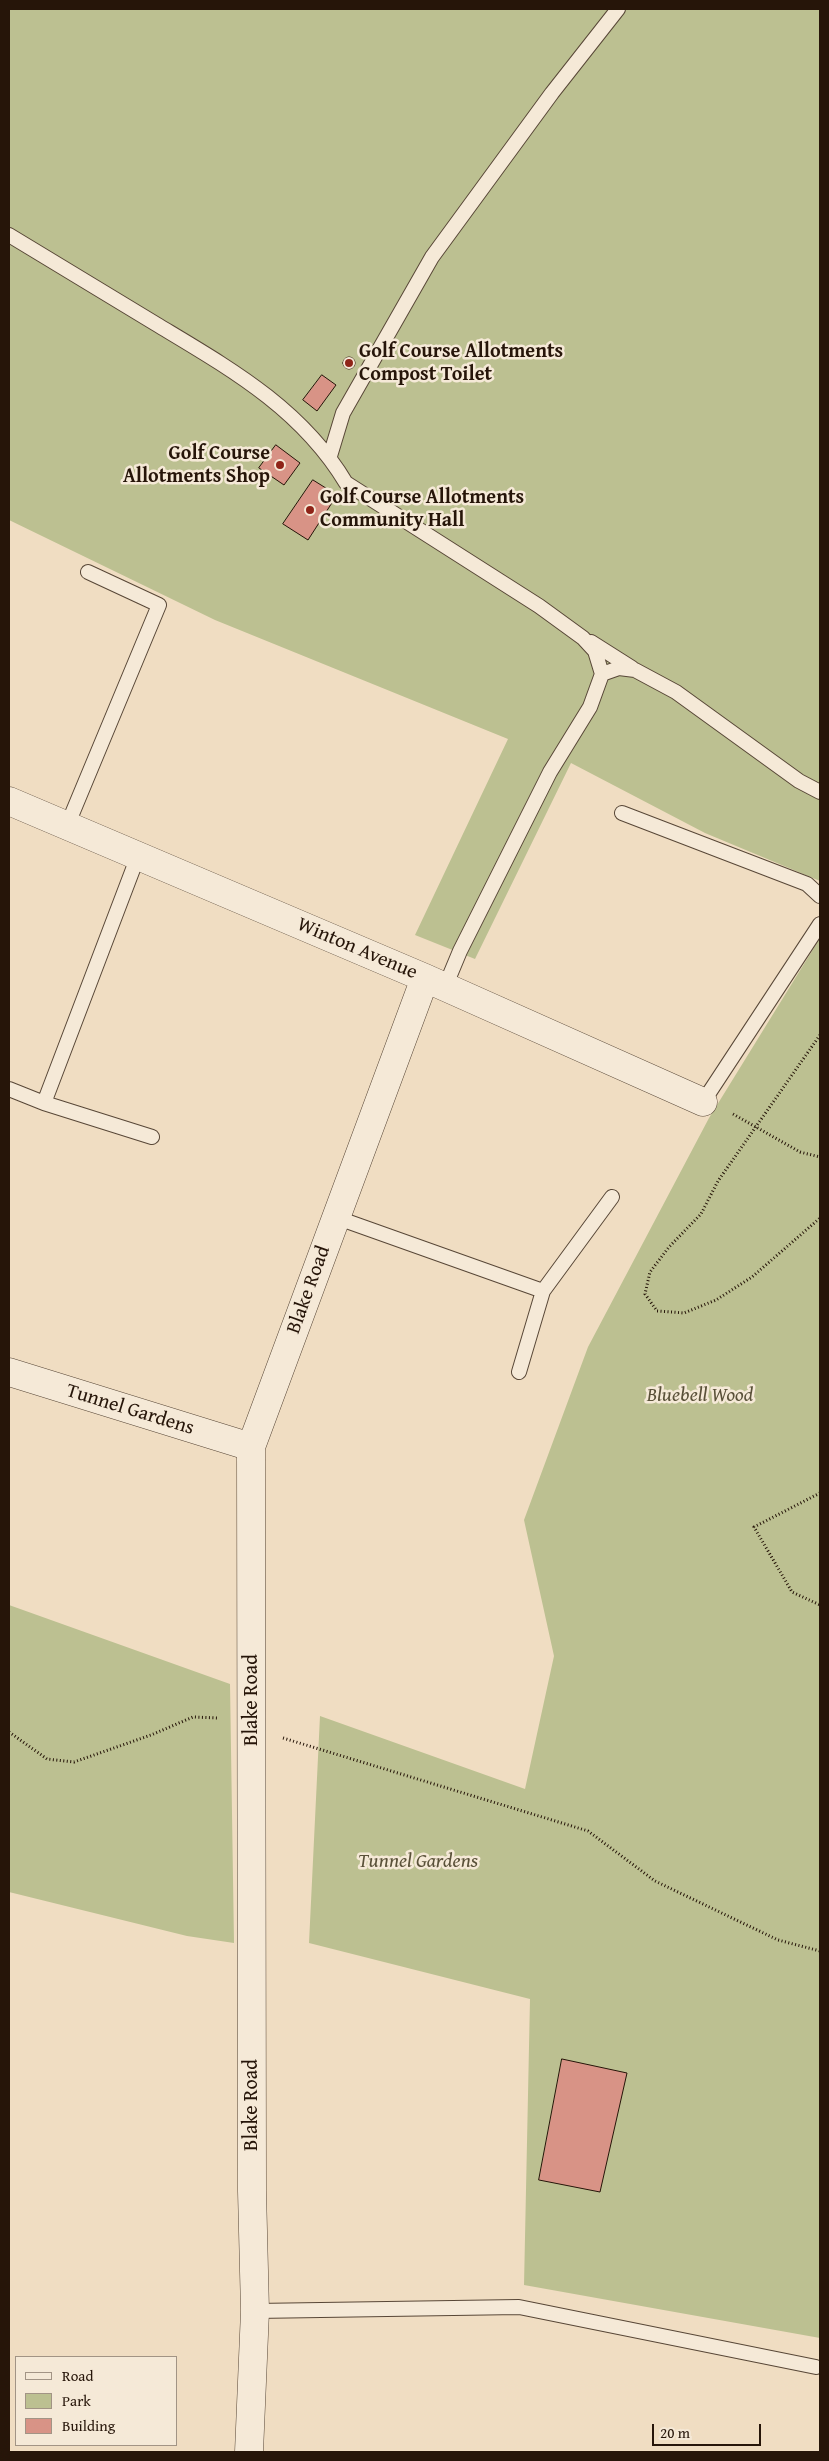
<!DOCTYPE html>
<style>
body{margin:0}
#map{position:relative;width:829px;height:2461px;overflow:hidden;background:#f0ddc2;font-family:"Gentium Book Plus",serif}
canvas{display:block}
.frame{position:absolute;inset:0;border:10px solid #261509;pointer-events:none}
.legend{position:absolute;left:15px;top:2356px;width:162px;height:90px;box-sizing:border-box;background:#f5e9d7;border:1px solid #a29485;margin:0;padding:6px 9px;list-style:none;font-size:15px;color:#261509}
.legend li{display:flex;align-items:center;gap:10px;height:25px}
.legend b{width:25px;border:1px solid #a29485}
.scale{position:absolute;left:652px;top:2424px;width:109px;height:22px;box-sizing:border-box;border:2px solid #261509;border-top:0;padding-left:6px;font-size:15px;line-height:18px;white-space:nowrap;color:#261509;-webkit-text-stroke:4px #f5e9d7;paint-order:stroke}
</style>
<div id="map">
<canvas width="829" height="2461"></canvas>
<div class="frame"></div>
<ul class="legend">
<li><b style="height:6px;background:#f5e9d7"></b>Road</li>
<li><b style="height:14px;background:#bcc091"></b>Park</li>
<li><b style="height:14px;background:#d89386"></b>Building</li>
</ul>
<div class="scale">20 m</div>
</div>
<script>
const c = document.querySelector('canvas').getContext('2d');
c.lineJoin = 'round';
function paint(path, color) { c.fillStyle = color; c.fill(path, 'evenodd'); }
function stroke(path, color, width, dash) { c.strokeStyle = color; c.lineWidth = width; c.lineCap = dash ? 'butt' : 'round'; c.setLineDash(dash || []); c.stroke(path); }
function drawText(font, color, halo, rows, align = 'center') {
  c.font = font + ' "Gentium Book Plus",serif'; c.lineWidth = 5; c.setLineDash([]); c.textBaseline = 'middle'; c.strokeStyle = halo; c.fillStyle = color; for (const [text, x, y, turn = 0] of rows) {
    c.save(); c.translate(x, y); c.rotate((+turn || 0) * Math.PI / 180); c.textAlign = isNaN(turn) ? turn : align; if (halo) c.strokeText(text, 0, 0); c.fillText(text, 0, 0); c.restore();
  }
}
const green = new Path2D(`
 M9,9H820V881L705,833L571,763L475,959L415,935L508,739L215,620L9,520Z
 M820,938V2338L524,2285L530,1999L309,1943L320,1716L525,1789L554,1656L524,1520L588,1347L709,1118Z
 M9,1605L230,1684L234,1943L187,1936L9,1892Z`);
const building = new Path2D(`
 M343 363a6 6 0 1 1 12 0a6 6 0 1 1-12 0Z
 M322,375L336,385L317,411L303,400Z
 M276,445L300,463L284,485L259,468Z
 M313,480L337,495L308,540L283,524Z
 M562,2059L627,2073L600,2192L539,2180Z`);
const path = new Path2D(`
 M820,1035L718,1181L701,1214L669,1247L650,1272L645,1294L657,1311L684,1313L716,1300L752,1277L820,1218
 M733,1114L800,1152L820,1157
 M820,1493L754,1527L792,1592L820,1605
 M9,1732L47,1759L74,1762L151,1735L193,1717L219,1718
 M283,1738L588,1831L655,1881L778,1940L820,1951`);
const lane = new Path2D(`
 M9,235C58,265 107,294 156,324C229,368 301,408 346,483L539,606L583,638L595,651L602,674L590,707L550,772L460,951L445,987
 M330,456L343,413L432,257L552,93L618,9
 M591,642L632,668
 M602,674L619,668L635,670L676,692L799,781L820,792
 M622,813L807,884L820,896
 M67,826L159,605L88,572
 M9,1089L44,1103L152,1137
 M703,1102L820,924
 M44,1103L138,856
 M335,1217L543,1291
 M519,1372L543,1291L612,1197
 M255,2311L519,2307L816,2367`);
const street = new Path2D(`
 M9,801L425,978L703,1102
 M9,1372L251,1447
 M249,2452L255,2311L252,2191L251,1447L425,978`);
const markers = [
 [349,363,5,"#8f2418"],
 [280,465,5,"#8f2418"],
 [310,510,5,"#8f2418"]
];
const poiNames = [
 ["Golf Course Allotments",359,352],
 ["Compost Toilet",359,375],
 ["Golf Course",270,454,"right"],
 ["Allotments Shop",270,477,"right"],
 ["Golf Course Allotments",320,498],
 ["Community Hall",320,521]
];
const streetNames = [
 ["Winton Avenue",357,949,23],
 ["Blake Road",309,1290,-70],
 ["Tunnel Gardens",130,1410,17],
 ["Blake Road",252,1700,-90],
 ["Blake Road",252,2105,-90]
];
const parkNames = [
 ["Bluebell Wood",700,1396],
 ["Tunnel Gardens",418,1862]
];
paint(green, '#bcc091');
paint(building, '#d89386');
stroke(building, '#261509', 1);
stroke(lane, '#584737', 16);
stroke(street, '#584737', 29);
stroke(path, '#261509', 3, [1, 2.5]);
stroke(lane, '#f5e9d7', 14);
stroke(street, '#f5e9d7', 28);
for (const [x, y, r, color] of markers) { const dot = new Path2D(); dot.arc(x, y, r, 0, 2 * Math.PI); c.fillStyle = color; c.fill(dot); stroke(dot, '#f5e9d7', 2); }
drawText('bold 20px', '#261509', '#f5e9d7', poiNames, 'left');
drawText('20px', '#261509', '#f5e9d7', streetNames);
drawText('italic 20px', '#5a5139', '#f5e9d7', parkNames);
</script>
